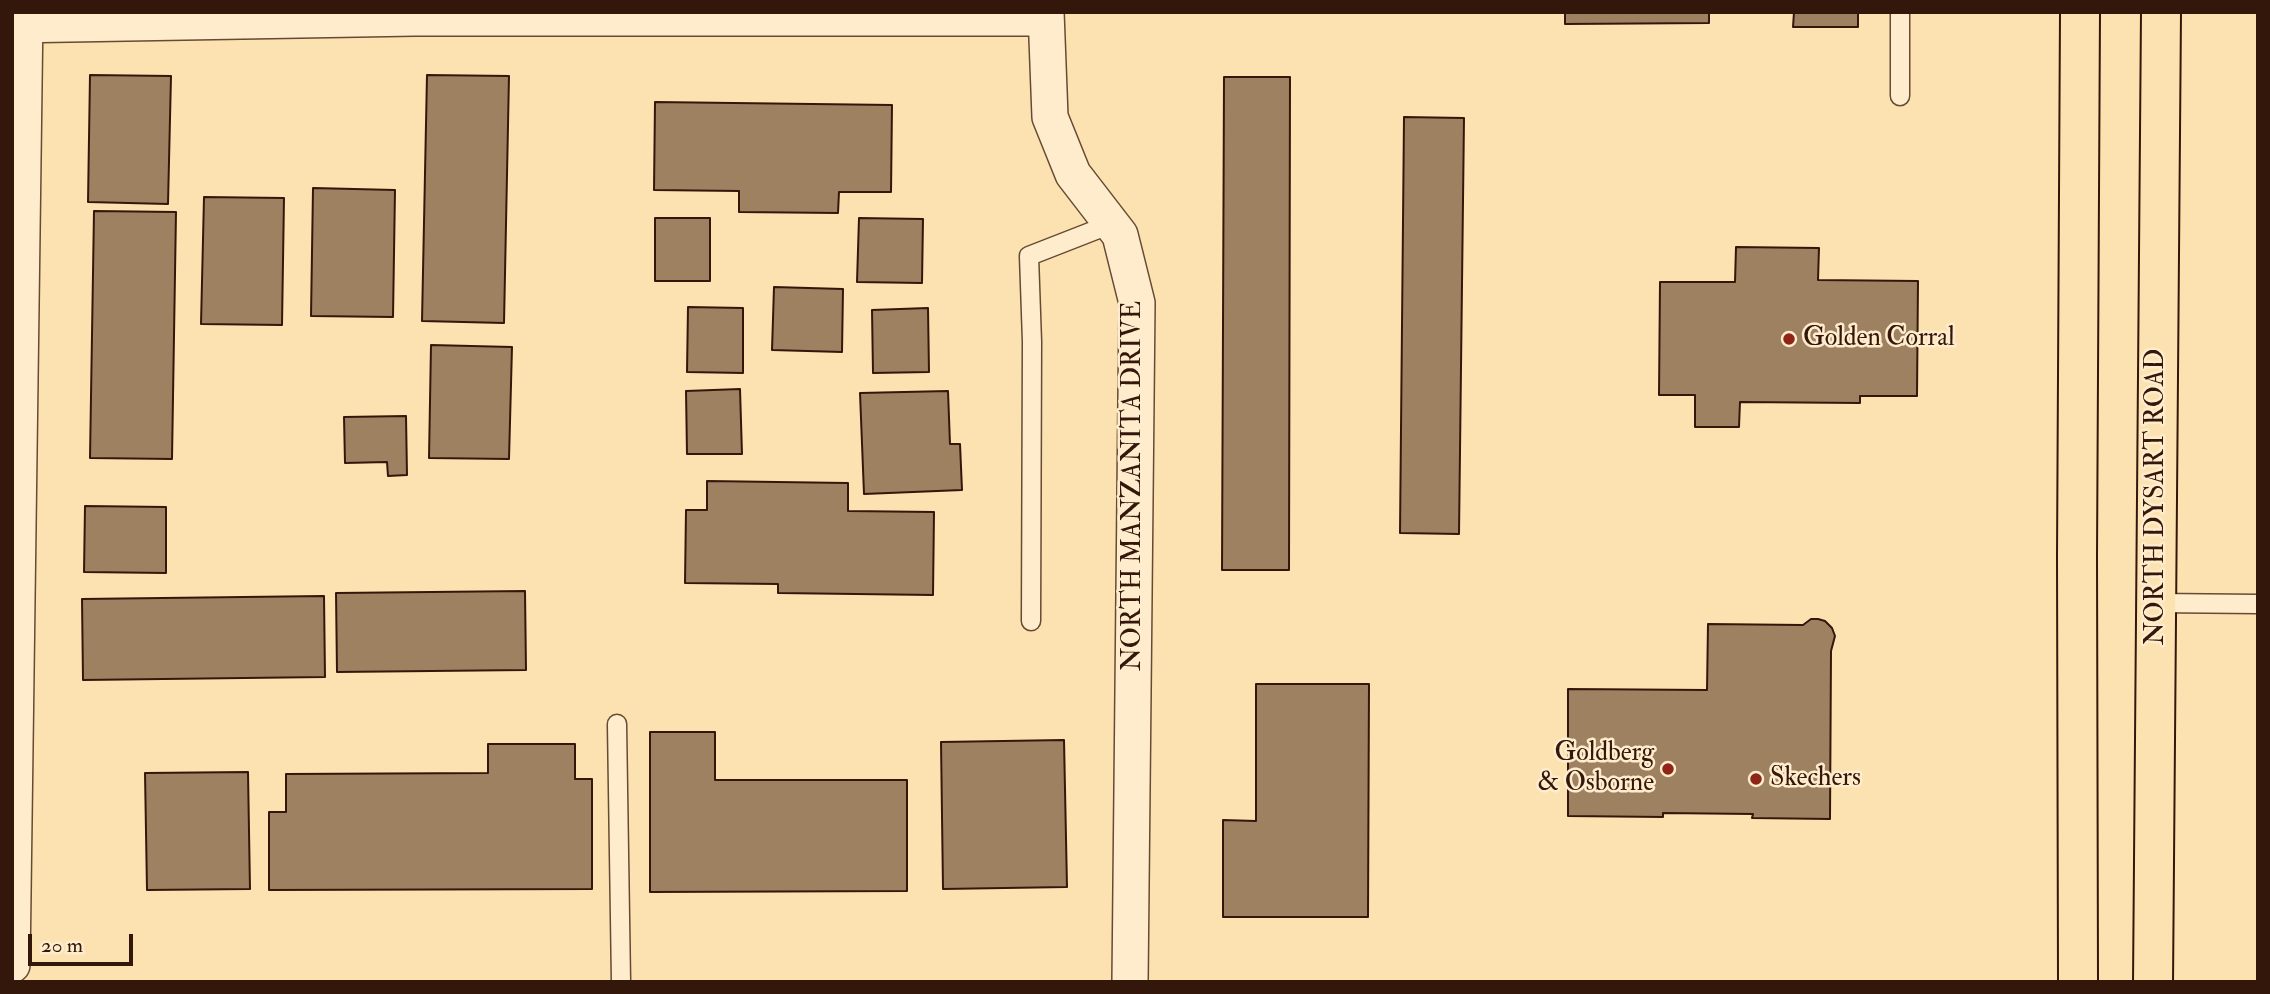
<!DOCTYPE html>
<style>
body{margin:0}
#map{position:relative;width:2270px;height:994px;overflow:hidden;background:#fde2b1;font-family:"IM FELL Double Pica",serif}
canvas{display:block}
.frame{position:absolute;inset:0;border:14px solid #34170b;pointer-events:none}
.scale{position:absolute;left:28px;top:934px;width:105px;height:32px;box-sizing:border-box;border:4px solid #34170b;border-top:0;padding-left:9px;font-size:21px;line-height:24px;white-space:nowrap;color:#34170b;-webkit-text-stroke:5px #feeccc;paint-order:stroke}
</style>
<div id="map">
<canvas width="2270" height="994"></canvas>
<div class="frame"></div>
<div class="scale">20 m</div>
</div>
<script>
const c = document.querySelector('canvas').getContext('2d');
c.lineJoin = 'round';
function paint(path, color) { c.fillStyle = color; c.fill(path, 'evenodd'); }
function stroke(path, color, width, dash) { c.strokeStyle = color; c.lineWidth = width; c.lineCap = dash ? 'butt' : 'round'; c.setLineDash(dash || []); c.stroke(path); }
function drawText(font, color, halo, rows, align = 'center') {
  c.font = font + ' "IM FELL Double Pica",serif'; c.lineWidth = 5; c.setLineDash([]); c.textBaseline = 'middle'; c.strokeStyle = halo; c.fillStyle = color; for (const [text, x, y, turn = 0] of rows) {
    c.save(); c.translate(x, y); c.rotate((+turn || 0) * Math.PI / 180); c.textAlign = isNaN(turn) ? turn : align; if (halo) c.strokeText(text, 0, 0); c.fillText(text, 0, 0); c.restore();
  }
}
const building = new Path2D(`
 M1565,12H1709V23L1565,24Z
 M1794,12H1858V27H1793Z
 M90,75L171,76L168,204L88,202Z
 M427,75L509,76L504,323L422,321Z
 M1224,77H1290L1289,570H1222Z
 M655,102L892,105L891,192H839L838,213L739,212V191L654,190Z
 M1404,117L1464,118L1459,534L1400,533Z
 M313,188L395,190L393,317L311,316Z
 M204,197L284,198L282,325L201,324Z
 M94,211L176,212L172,459L90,458Z
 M655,218H710V281H655Z
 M859,218L923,219L922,283L857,282Z
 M1736,247L1819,248L1818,280L1918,281L1917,396H1860V403L1740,402L1739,427H1695V395H1659L1660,282H1735Z
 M774,287L843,289L842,352L772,350Z
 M688,307L743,308V373L687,372Z
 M928,308L929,372L873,373L872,310Z
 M431,345L512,347L509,459L429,458Z
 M740,389L742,454H687L686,391Z
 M948,391L950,444H960L962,490L864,494L860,393Z
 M406,416L407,475L388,476L387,462L345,463L344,417Z
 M707,481L848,483V511L934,512L933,595L778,593V584L685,583L686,510H707Z
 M85,506L166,507V573L84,572Z
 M525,591L526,670L337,672L336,593Z
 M324,596L325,677L83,680L82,599Z
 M1811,619H1818L1825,621L1832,628L1835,636L1831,651L1830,819L1752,818L1753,814L1663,813V817L1568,816V689L1707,690L1708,624L1803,625Z
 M1256,684H1369L1368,917H1223V820L1256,821Z
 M650,732H715V780H907V891L650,892Z
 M1064,740L1067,887L943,889L941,742Z
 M488,744H575V779H592V889L269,890V812H286V774L488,773Z
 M248,772L250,889L147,890L145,773Z`);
const lane = new Path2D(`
 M1900,96V12
 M2156,603L2258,604
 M1031,621L1032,342L1029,256L1111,224
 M617,724L621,982`);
const street = new Path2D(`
 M1046,12L1050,117L1073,174L1120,235L1137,303L1130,982
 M12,25L415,18H1046
 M12,965L25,12`);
const primary = new Path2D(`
 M2078,982L2077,556L2080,12
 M2153,982L2161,12`);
const markers = [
 [1789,339,7,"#8f2418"],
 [1668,769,7,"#8f2418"],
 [1756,779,7,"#8f2418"]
];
const poiNames = [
 ["Golden Corral",1803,339],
 ["Goldberg",1654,754,"right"],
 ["& Osborne",1654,784,"right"],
 ["Skechers",1770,779]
];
const streetNames = [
 ["NORTH MANZANITA DRIVE",1134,486,-90],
 ["NORTH DYSART ROAD",2157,497,-90]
];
paint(building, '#9d8161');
stroke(building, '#34170b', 2);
stroke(lane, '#664a34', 21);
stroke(street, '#664a34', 38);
stroke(primary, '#34170b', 42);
stroke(lane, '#feeccc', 18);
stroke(street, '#feeccc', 35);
stroke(primary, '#fde2b1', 38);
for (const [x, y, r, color] of markers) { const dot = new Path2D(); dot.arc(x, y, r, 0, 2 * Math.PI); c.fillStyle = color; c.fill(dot); stroke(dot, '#feeccc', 2.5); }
drawText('26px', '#34170b', '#feeccc', poiNames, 'left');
drawText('26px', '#34170b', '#feeccc', streetNames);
</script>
